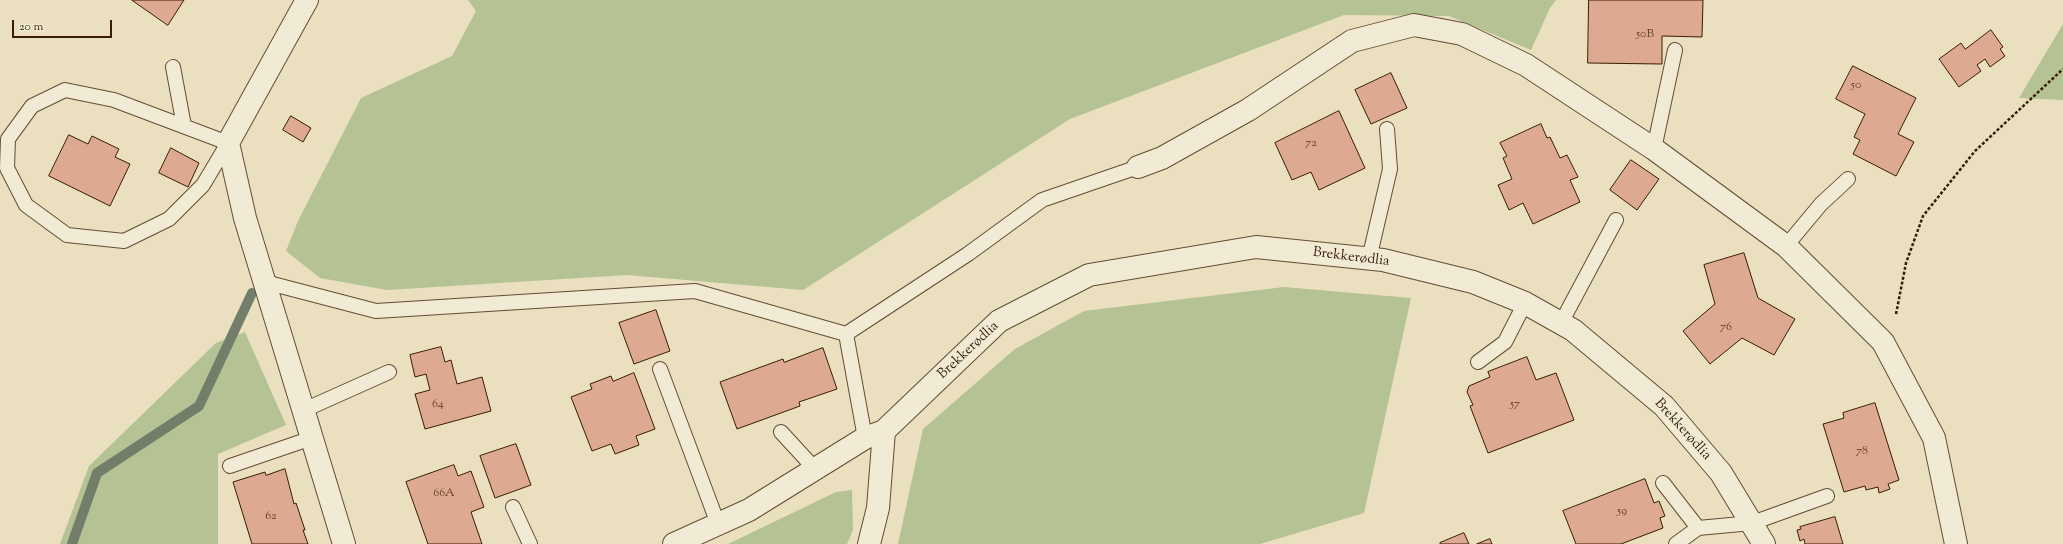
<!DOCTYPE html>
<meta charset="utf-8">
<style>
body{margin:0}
#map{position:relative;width:2063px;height:544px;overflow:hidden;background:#eadfbe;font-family:"Sorts Mill Goudy",serif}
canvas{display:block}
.scale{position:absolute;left:12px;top:20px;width:100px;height:18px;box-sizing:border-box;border:2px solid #381c03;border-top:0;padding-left:5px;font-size:12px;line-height:14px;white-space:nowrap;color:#381c03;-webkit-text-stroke:3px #f1ead5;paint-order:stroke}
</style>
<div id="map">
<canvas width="2063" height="544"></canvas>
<div class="scale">20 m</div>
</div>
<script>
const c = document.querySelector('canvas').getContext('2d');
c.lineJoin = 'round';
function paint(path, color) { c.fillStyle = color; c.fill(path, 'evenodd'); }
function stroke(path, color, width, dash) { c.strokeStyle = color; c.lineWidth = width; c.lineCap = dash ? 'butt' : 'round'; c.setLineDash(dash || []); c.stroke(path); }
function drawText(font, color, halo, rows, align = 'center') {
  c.font = font + ' "Sorts Mill Goudy",serif'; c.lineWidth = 3; c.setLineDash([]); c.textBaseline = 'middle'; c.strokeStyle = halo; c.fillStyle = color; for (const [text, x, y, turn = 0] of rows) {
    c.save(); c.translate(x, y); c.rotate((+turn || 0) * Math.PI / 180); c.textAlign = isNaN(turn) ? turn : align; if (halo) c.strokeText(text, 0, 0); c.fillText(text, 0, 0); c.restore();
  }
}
const green = new Path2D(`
 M468,0H1556L1550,8L1531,50L1449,16L1344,15L1070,119L803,290L627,275L387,290L320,278L286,251L298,221L361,98L452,56L476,11Z
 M2063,24V100L2019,98Z
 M1284,287L1411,298L1364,513L1260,544H898L923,429L1015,349L1084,311Z
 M245,332L286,425L218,454V544H60L89,466L216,343Z
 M852,490L853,530L847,544H728L836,492Z`);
const stream = new Path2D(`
 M72,544L97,473L199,406L252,293`);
const building = new Path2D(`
 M132,0H184L168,25Z
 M1589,0H1703L1702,37L1662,36V64L1588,63Z
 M1991,30L2003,47L2000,49L2005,56L1990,67L1985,59L1977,65L1981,71L1959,87L1939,59L1961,43L1965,49Z
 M1853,66L1916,98L1898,134L1914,142L1896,176L1853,154L1860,140L1854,137L1865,114L1836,99Z
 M1391,73L1407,108L1371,124L1355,90Z
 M1339,111L1365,168L1319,190L1311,172L1292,180L1275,143Z
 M291,116L311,128L303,142L283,130Z
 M1541,124L1547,138L1550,137L1560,158L1567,155L1578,177L1570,180L1580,202L1533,224L1523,203L1509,210L1498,185L1512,179L1503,158L1507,156L1500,143Z
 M69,135L88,144L92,136L119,149L115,157L130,164L110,206L49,176Z
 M171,148L199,163L188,187L159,173Z
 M1631,160L1659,179L1637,210L1610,190Z
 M1744,253L1758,298L1795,319L1774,355L1742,338L1710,364L1683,331L1715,304L1704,265Z
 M656,310L670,351L634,364L619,323Z
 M441,347L445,362L451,360L457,384L482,377L491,411L425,429L415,394L430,390L426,374L415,377L410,355Z
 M823,348L837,389L799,402L800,406L737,429L720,382L783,359L784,362Z
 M1527,357L1536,380L1556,373L1574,420L1488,453L1470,406L1473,405L1467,392L1469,386L1490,377L1488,372Z
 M634,373L655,429L636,436L639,445L615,454L611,444L592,451L571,397L592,389L590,384L611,376L613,381Z
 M1875,403L1899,480L1888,484L1890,489L1879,493L1878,487L1866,490L1865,486L1844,492L1823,424L1844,418L1843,413Z
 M516,444L531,485L495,498L480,456Z
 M454,465L458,476L471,471L484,507L471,512L482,544H428L406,482Z
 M285,469L294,504L296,503L305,530H303L308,544H252L233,482L265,472L266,475Z
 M1645,479L1654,503L1659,501L1665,516L1660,518L1663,528L1621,544H1576L1563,511Z
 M1835,517L1843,544H1805L1804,539L1800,541L1797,530L1801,529L1800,527Z
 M1464,533L1469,544H1440V543Z
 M1490,539L1492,544H1477Z`);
const path = new Path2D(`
 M1896,314L1906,263L1923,216L1975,151L2063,69`);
const service = new Path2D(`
 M173,67L184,126
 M65,90L114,100L228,143L203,185L169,219L124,241L67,235L26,205L7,168L8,139L32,106Z
 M1654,149L1675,50
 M1786,246L1821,204L1848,179
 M1369,259L1390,169L1387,129
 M265,282L376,311L695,291L846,334L865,438
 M1561,323L1616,220
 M846,334L968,254L1042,200L1138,167
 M1478,362L1505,342L1525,303
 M660,369L718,524
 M304,410L389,372
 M781,432L815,469
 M230,466L312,438
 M1663,483L1698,528L1752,523L1827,496
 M513,507L530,544
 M1676,544L1698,528`);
const minor = new Path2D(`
 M307,0L228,143L245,218L344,544
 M1138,167L1162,158L1248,110L1352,41L1414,25L1462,34L1526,65L1654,149L1786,246L1883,342L1934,438L1956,544
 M674,544L749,510L865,438L884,431L999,321L1089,275L1256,247L1383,260L1473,282L1525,303L1573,330L1664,406L1721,473L1764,544
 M869,544L878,508L884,431`);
const numberNames = [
 ["50B",1645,35],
 ["50",1856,86],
 ["72",1311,144],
 ["76",1726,328],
 ["64",438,405],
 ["57",1515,405],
 ["78",1862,452],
 ["66A",444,494],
 ["59",1622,512],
 ["62",271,517]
];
const streetNames = [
 ["Brekkerødlia",1351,258,7],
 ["Brekkerødlia",969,351,-43],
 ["Brekkerødlia",1682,430,48]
];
paint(green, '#b4c294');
stroke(stream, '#727d6a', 10);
paint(building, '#dea991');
stroke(building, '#381c03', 1);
stroke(service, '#644d32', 16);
stroke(minor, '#644d32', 24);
stroke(path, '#381c03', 2.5, [3, 2]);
stroke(service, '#f1ead5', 14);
stroke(minor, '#f1ead5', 22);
drawText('12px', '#623f26', null, numberNames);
drawText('14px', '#381c03', '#f1ead5', streetNames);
</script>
